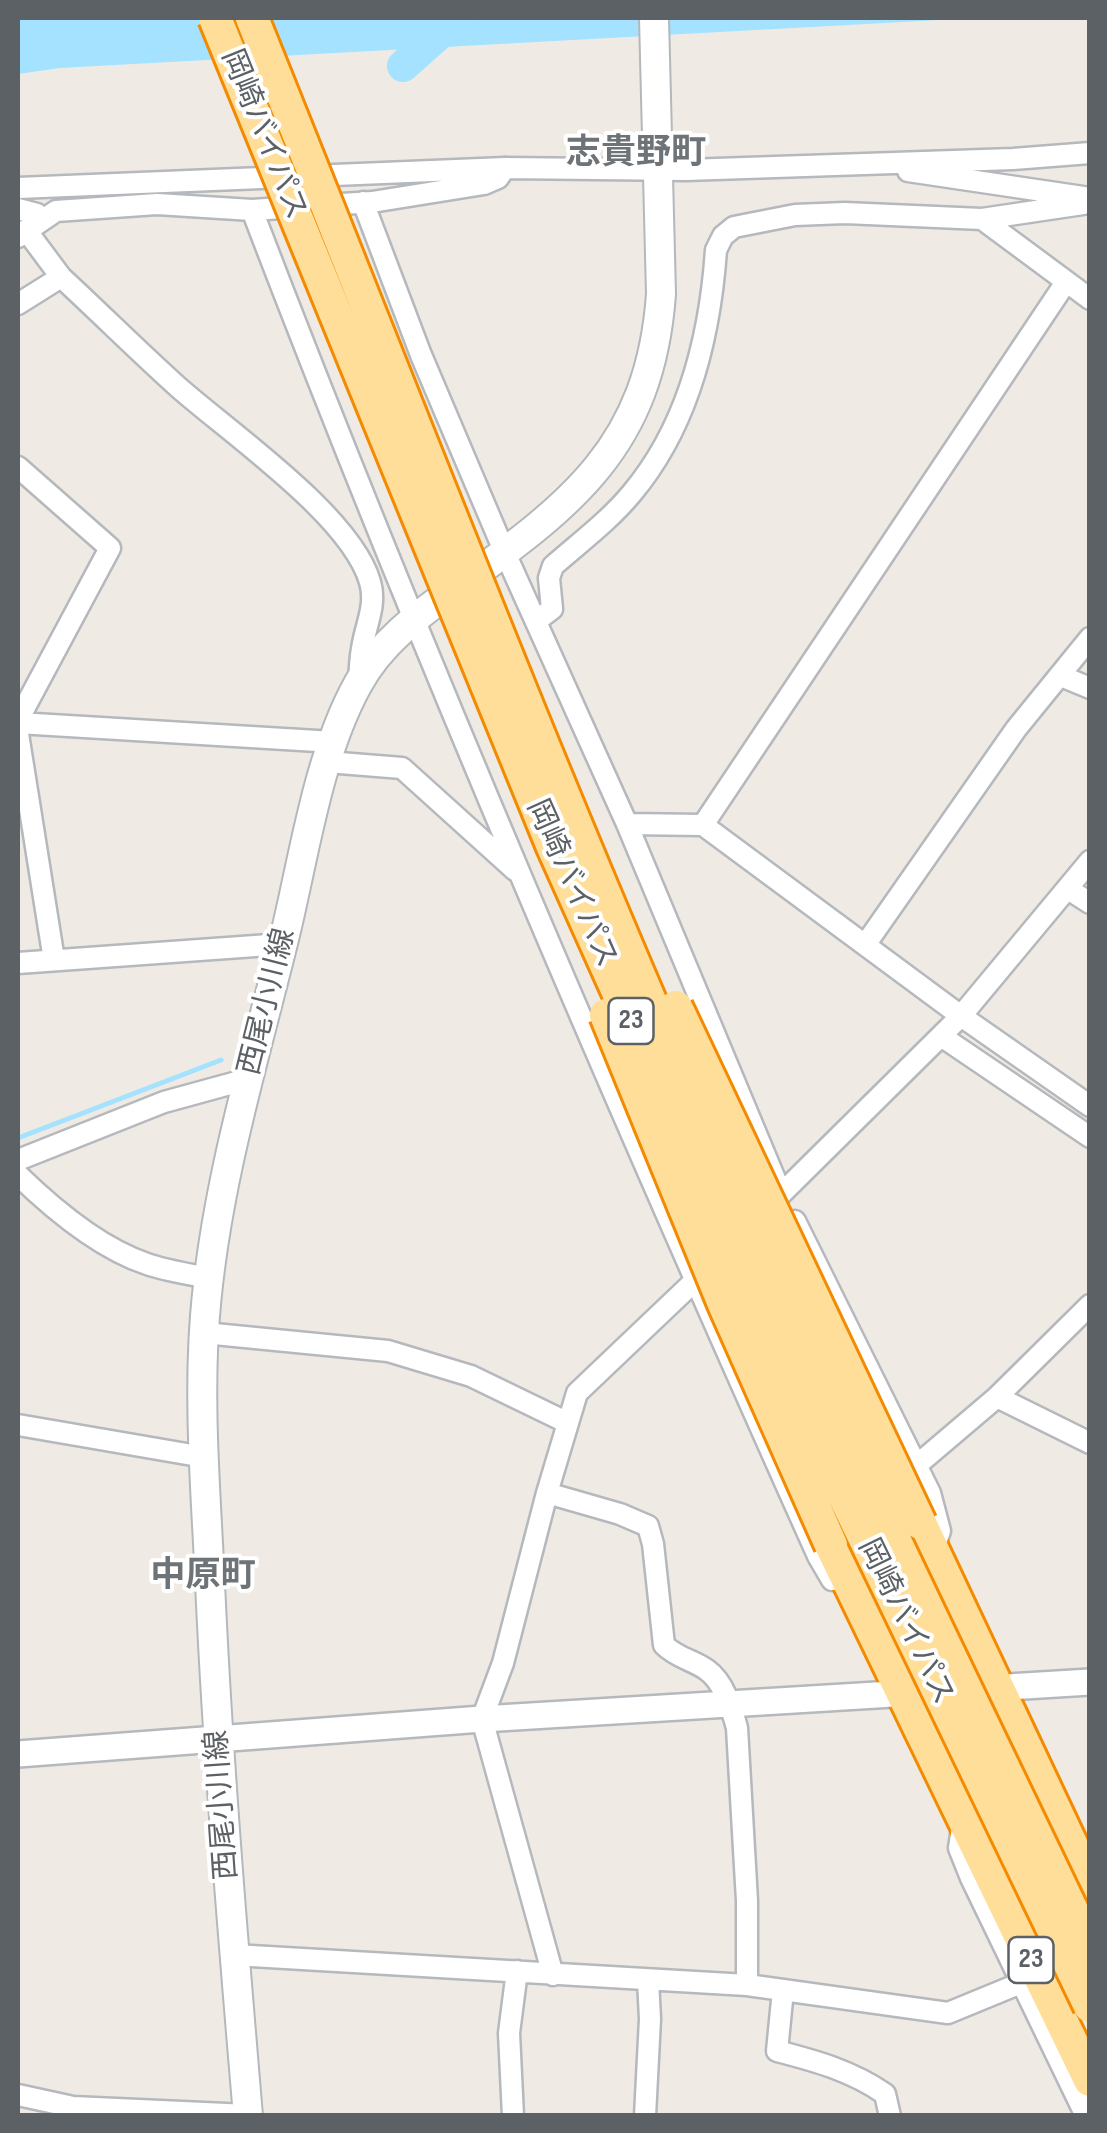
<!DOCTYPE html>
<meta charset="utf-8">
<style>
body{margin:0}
#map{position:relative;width:1107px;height:2133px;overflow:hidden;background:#efebe4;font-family:"Sofia Sans Condensed",sans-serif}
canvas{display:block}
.frame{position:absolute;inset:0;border:20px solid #5c6165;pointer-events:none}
</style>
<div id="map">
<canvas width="1107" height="2133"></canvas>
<div class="frame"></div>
</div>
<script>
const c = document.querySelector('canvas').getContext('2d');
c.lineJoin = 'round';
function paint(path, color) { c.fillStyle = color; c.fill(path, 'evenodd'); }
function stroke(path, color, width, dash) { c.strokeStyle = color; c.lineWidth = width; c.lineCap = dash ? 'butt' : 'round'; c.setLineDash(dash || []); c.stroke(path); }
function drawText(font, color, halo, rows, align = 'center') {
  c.font = font + ' "Sofia Sans Condensed","Noto Sans JP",sans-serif'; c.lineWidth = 8; c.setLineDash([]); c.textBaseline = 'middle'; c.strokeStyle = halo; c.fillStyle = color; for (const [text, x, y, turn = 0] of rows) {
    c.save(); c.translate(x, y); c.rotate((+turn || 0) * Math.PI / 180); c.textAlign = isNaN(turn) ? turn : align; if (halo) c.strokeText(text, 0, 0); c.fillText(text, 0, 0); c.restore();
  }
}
const water = new Path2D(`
 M18,18H976L60,68L18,74Z`);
const stream = new Path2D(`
 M18,1138L221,1060`);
const river = new Path2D(`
 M403,66L457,18`);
const minor = new Path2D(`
 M908,171L1090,198
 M18,188L505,168L686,170L1013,159L1090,153
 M363,202L421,355L505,553L627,824L780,1191
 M18,209L37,214L42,219
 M252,210C426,665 619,1112 818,1556L832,1580
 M982,219L1083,204
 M26,230L61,277
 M18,237L56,211L157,204L252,210L372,202L484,184L498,178L505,168
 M18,304L61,277C100,313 138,351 178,387C230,433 351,516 370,582C377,606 365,626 362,649C360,659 360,670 359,680
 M18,467L110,548L18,720
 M536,621L552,609L549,578L553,566C579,543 609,521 632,493C689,425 710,337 716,250L723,236L734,227L795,215L845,213L982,219L1090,299
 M1061,676L1090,688
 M18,723L334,742
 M18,734L54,960
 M327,762L402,768L515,870
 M627,824L703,825L961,1016L1090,1106
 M703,825L1066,282
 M1068,889L1090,903
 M865,945L1016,729L1090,638
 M18,963L283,944
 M941,1036L1090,1137
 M18,1160L164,1102L248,1079
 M18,1175C53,1209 99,1248 147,1264C167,1271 189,1274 209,1278
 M775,1200L961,1016L1090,861
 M795,1221L930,1493L940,1531L934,1548
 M204,1333L388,1351L471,1376L568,1423
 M997,1397L1090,1443
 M18,1425L204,1457
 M917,1465L997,1397L1090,1305
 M547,1493L620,1514L648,1526L653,1544L664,1645C677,1658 693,1660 707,1670C724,1682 732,1709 737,1728L747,1901V1985
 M963,1822L959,1848L971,1878L1086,2116
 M234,1955L747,1985L948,2013L1021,1983
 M553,1975L482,1719L503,1663L547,1493L577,1393L702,1274
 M783,1990L777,2051C816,2061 852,2071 885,2094L890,2116
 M18,2095L73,2107L248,2115
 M513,2116L509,2033L517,1971
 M645,2116L650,2019L648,1980`);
const tertiary = new Path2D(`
 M18,1754L482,1719L1090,1682`);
const secondary = new Path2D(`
 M248,2116C233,1938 218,1761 210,1583C206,1495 198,1404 205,1316C215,1188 253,1064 284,939C304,858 317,758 358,684C380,643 419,614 456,588C572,504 650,447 661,294L654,18`);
const trunk = new Path2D(`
 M920,1523L1090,1884
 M831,1545L1090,2080`);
const trunkBridge = new Path2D(`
 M215,18L553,847L840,1487L1090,2006
 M252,18C398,380 538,747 695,1105C819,1389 956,1668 1090,1948
 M676,1007L920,1523
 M606,1015L724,1304L831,1545`);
const shields = [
 [631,1021,45],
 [1031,1960,45]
];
const shieldNames = [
 ["23",631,1021],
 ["23",1031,1960]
];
const streetNames = [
 ["岡崎バイパス",263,135,68],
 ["岡崎バイパス",571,884,66],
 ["西尾小川線",268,1002,-76],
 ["岡崎バイパス",905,1622,64],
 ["西尾小川線",223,1805,-94]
];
const quarterNames = [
 ["志貴野町",636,154],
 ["中原町",203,1577]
];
paint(water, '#a4e2ff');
stroke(stream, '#a4e2ff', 5);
stroke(river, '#a4e2ff', 32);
stroke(minor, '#b5b8bc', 25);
stroke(tertiary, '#b5b8bc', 30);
stroke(secondary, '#b3b8bc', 32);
stroke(trunk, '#f38a00', 38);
stroke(minor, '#fff', 20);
stroke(tertiary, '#fff', 25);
stroke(secondary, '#fff', 28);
stroke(trunk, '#ffde9a', 32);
stroke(trunkBridge, '#f38a00', 38, []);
stroke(trunkBridge, '#ffde9a', 32);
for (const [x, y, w] of shields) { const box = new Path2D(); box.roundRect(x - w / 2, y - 23, w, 46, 8); c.fillStyle = '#fff'; c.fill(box); stroke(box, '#5c6165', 2.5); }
drawText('bold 28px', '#5c6165', null, shieldNames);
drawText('30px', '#5c6165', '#fff', streetNames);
drawText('bold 35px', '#6d7377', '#fff', quarterNames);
</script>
